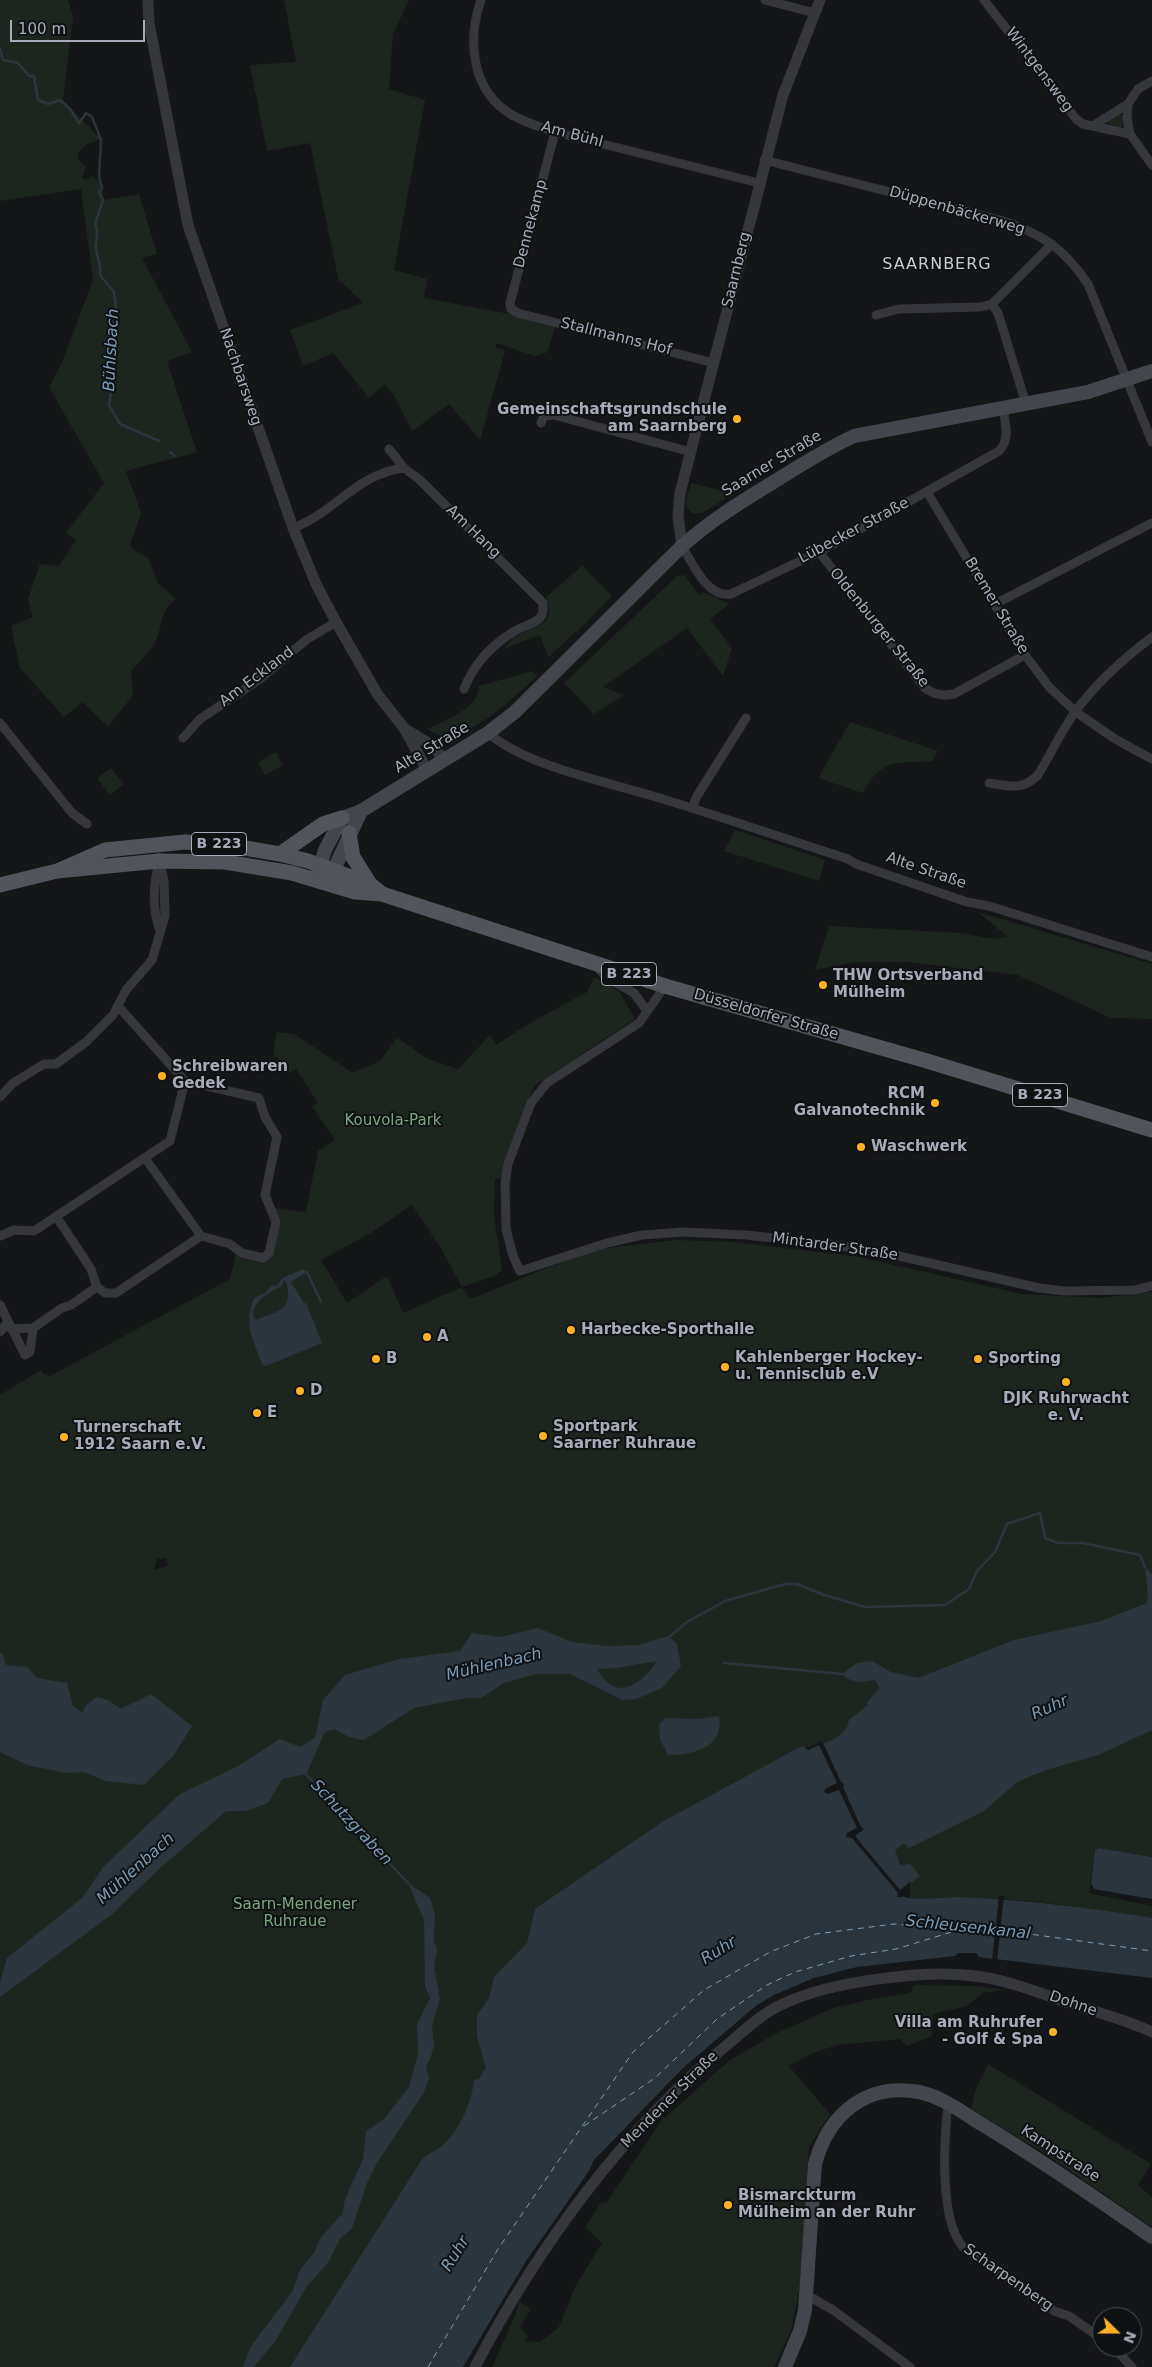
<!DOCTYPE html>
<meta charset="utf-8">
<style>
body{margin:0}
#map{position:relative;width:1152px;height:2367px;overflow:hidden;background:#151618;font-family:"DejaVu Sans",sans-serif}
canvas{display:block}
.north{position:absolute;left:1092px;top:2307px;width:50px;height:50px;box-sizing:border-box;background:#101113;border:1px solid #4c4f55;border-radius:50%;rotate:112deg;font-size:14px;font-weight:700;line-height:20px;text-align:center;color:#a6acb9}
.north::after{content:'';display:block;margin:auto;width:18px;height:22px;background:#ffb126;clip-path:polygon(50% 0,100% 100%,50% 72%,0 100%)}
.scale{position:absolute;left:10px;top:20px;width:135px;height:22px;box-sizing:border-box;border:2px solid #a6acb9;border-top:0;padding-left:6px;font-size:15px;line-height:18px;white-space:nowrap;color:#a6acb9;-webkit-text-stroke:4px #101113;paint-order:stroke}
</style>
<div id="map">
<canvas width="1152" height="2367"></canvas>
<div class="north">N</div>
<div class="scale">100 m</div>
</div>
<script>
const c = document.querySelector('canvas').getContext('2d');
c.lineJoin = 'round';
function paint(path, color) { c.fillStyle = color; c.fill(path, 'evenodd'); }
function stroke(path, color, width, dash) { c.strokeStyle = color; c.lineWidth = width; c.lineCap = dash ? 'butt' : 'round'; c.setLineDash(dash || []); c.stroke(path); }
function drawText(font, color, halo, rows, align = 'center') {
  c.font = font + ' "DejaVu Sans",sans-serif'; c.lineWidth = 4; c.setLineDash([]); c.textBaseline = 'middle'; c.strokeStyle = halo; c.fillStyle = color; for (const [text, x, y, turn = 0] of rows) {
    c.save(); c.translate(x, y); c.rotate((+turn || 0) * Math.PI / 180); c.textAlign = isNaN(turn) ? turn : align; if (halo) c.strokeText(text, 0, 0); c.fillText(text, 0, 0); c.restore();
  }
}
const green = new Path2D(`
 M0,0H68L73,17L63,100L101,139L87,144L78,152V160L86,167L82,178L87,180L93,176L102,186L104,200L139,194L157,254L142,258L192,352L167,361L197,452L126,471L141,513L130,545L134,550L148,558L158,583L176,599C159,611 163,628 154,644C149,654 138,663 131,671L133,695L108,727L83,702L64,717L20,668L11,626L33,617L28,599L40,564L59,566L76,540L66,533L104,483L49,387L61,365L93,280L81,189L0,201Z
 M284,0H409L393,34L389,89L425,100L394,270L427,279L424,298L515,315L555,325L548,352L535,356L496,343L495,347L505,351L480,440L449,404L412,431L394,396L385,384L369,398L333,353L303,366L290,330L363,303L342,282H339L310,143L267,151L250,65L296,62Z
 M1120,114L1123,116L1122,125L1120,127L1108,124L1107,121Z
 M691,483L733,494L704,512L693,514C681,505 688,495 691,483Z
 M582,566L612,596L577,632L576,631L548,658L540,635L503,649L515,637L546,621L550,611L546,597Z
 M685,575L699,595L703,592L729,604L710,619L732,648L723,676L687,628L603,687L624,695L594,714L564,683L677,576Z
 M533,671L537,676C514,696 460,754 427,729C445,720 479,709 479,686Z
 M850,722L938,751L932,761C895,764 882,757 863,793L818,778Z
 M276,752L283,765L265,775L258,762Z
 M111,768L124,784L110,795L97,778Z
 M735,830L825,860L819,881L724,851Z
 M978,912L1152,964V1019L1111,1018L1018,975L908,962H856L815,970L829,926L961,933L994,939L1008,937Z
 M594,977L619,991L635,1019L534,1086L505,1160L501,1178L495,1179L494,1216L502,1269L497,1275L462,1287L470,1299L575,1257L601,1249L674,1240L735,1242L859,1257L1022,1294L1100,1298L1152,1292V1857L1100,1848L1095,1850L1089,1893L1152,1906V1918C1073,1905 990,1893 910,1899V1886L865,1839L365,2367H0V1395L41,1370L44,1374L50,1376L230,1279L236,1254L241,1258L262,1263L272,1256L273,1208L306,1212L318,1151L335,1140L312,1106L318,1103L296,1069L287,1074L273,1053L277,1032L294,1034L353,1073L380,1061L397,1038L428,1059L458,1069L490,1035L496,1045L530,1023L587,992ZM412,1205L442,1250L462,1287L403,1313L387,1276L347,1303L321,1260L371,1233ZM166,1558L168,1566L154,1570L157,1559Z
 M914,1985L979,1986L1004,1990L983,1993L967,2006L933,2014L932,2036L907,2046L900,2039L837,2045L813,2053L789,2066L830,2114L809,2147L800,2285L791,2331L774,2367H492L516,2313L519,2301L530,2309L520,2328L528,2336L525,2341L540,2342L559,2327L576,2285L602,2243L585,2227L601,2203L607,2202L661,2121L730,2060L775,2034L833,2008L872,1999L910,1993Z
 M988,2064L1151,2164L1138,2185L1152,2197V2227L1041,2151L971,2109L976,2089Z`);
const water = new Path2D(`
 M303,1269L307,1272L291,1282L304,1303H306L322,1343L266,1366L262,1364C253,1339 243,1324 254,1298L265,1293L272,1285L276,1286L283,1278ZM284,1280C288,1284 288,1289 288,1295C289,1311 269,1314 256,1320L254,1318C249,1303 271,1291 282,1286Z
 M1145,1567L1152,1574V1730L1098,1755L1046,1770L1017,1782L984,1811L909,1848L904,1843L895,1850L900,1865L910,1864L920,1876L898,1893L899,1898L903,1896C907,1901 948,1897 959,1897C1023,1900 1088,1907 1152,1918V1978L979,1957L976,1953H958L955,1956L857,1967L814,1978L774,1995L757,2005L683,2068L594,2160L589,2171L526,2261L463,2367H290L421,2161C428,2153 432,2153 439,2148C458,2134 472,2103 474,2080L479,2079L486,2068L477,2036V2015L489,1998L494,1977L527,1943L535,1909L662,1822L798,1748L805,1746L808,1750C824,1742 845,1740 849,1720L868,1705L867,1702L880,1688L875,1680C861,1682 852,1684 842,1674L857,1663L872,1661L891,1672L918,1678L1014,1640L1101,1621L1147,1603L1148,1596Z
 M538,1628L572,1642L607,1646L639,1645L668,1636L677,1644L681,1666L662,1688L636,1699L623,1700L570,1674H536L504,1683L481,1698H466L414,1708L364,1740L349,1737L334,1729L325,1732L306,1774L282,1779L268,1803L246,1811H226L158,1870L111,1915L0,1997V1983L7,1958L82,1898L104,1866L180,1794L238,1766L280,1739L300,1747L315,1738L323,1700L345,1675L399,1659L460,1651L472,1633L500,1637ZM657,1661C649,1674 630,1694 613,1686C606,1683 601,1675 597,1669L616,1668Z
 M0,1652L3,1654L6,1665L27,1667L37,1678L67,1683L73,1706L82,1713L86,1705L97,1697L108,1700L121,1709L151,1694L192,1726L173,1756L144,1785L106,1781L84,1772L66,1773L27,1765L0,1752Z
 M719,1716C725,1748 692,1755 668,1755L660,1739L659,1724L666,1718L698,1719Z
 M1100,1848L1152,1857V1899L1094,1889L1091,1883L1095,1850Z
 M408,1883L430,1898L435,1914L434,1940L437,1950L434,1966L440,1999L432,2025L434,2045L430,2060L426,2066L429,2079L423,2094L377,2163L367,2183L352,2228L340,2239L328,2263L307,2286L276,2340L254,2367H243L251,2346L292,2292L300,2270L314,2253L321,2237L343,2213L345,2199L363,2159L366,2131L384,2119L409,2087L418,2054L417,2024L430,1998L425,1987L424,1920Z`);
const pier = new Path2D(`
 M822,1741L841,1782L844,1784L843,1787L861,1827L864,1829L855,1836L900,1890L910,1882V1886L899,1895L903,1894L906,1896L897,1897L898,1893L852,1838L846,1837L847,1833L857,1828L839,1790L828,1794L824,1792L825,1789L837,1783L819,1745L808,1750L805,1748L806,1744L808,1747Z
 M999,1896H1004L997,1961H992Z`);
const stream = new Path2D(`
 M0,48L3,60L18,63L29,76H34L38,100L48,104L60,100L70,109L79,123L86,113L92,117L101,140L99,176L102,188L99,192L103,200L95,224C100,234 95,237 96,247C96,258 102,263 100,275L114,292L116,309L112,343L113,382L109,405L120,424L159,441
 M170,452L175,456
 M307,1272L321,1302
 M668,1638L687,1622L725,1601L785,1584H797L824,1595L865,1607L945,1605L969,1589L977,1571L995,1552L1007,1524L1040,1513L1045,1538L1058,1543H1083L1140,1555L1145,1567
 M724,1663L842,1674
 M304,1772L408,1883`);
const ferry = new Path2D(`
 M584,2126L655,2078L717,2019L767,1985L795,1972L851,1956L896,1949L955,1931
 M428,2367L498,2249L633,2052L704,1990L770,1952L816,1934L894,1924L958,1930L1008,1931L1152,1951`);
const minor = new Path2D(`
 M481,0C467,40 471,91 512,115C526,123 540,127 555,132L759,183
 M765,0L815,13
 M984,0L1076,119L1083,124L1130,134L1152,165
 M1128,104L1127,119L1130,134
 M1094,125L1128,104L1138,89L1152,81
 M555,132L510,303L511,309L518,313L714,363
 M764,160L1000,220C1042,234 1063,247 1088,284L1152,442
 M876,315L899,309L980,307L992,304
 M1026,404L998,313L992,304L1052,244
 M541,423L544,416L554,415L691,452
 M389,449L404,468L420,480L543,603C543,609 544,613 540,618C534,624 523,626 515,631C491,645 474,664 464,689
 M927,492L1025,655L1050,688L1076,712L1115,739L1152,759
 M293,528C336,512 356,474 404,468
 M682,546C693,564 707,598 731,594L819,552L999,451C1011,438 1005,424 1003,408
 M819,552L925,688C935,695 942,696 954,694L1025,655
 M995,604L1152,523
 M0,723L72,813L87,824
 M488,733C527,766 603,781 653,796C719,816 783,838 848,859L856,864L967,902L989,906L1152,957
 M183,738L200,719L260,679L306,640L336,622
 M989,783C1009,786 1022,791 1038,775C1050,755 1061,732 1075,712C1096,683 1124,658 1152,637
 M692,808L697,796L746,718
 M159,863C153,885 152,909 160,931
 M596,966L606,977L634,993L647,1011
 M665,986L639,1023L547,1083L531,1103L508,1164L505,1183L506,1229L513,1256L520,1271L607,1243L642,1235L684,1232L746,1235L829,1244L899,1256L1039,1288L1065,1291L1135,1290L1152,1286
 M0,1097L13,1083L44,1064H56L86,1042L113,1015L126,990L152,960L165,916L164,881L159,857
 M145,1158L201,1236
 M56,1216L91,1269L97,1287
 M0,1236L14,1230L34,1231L170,1141L185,1081
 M0,1305L25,1355L30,1352L33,1328
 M11,1329L33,1328L62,1308L71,1305L97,1287L105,1293H116L201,1236L230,1244L242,1253L263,1258L269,1253L276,1222L265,1195L277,1137L265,1117L259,1098L185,1081L118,1006
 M0,1332L7,1323
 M948,2103C944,2140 939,2219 963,2247L1054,2311L1069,2316L1102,2339
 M807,2295L833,2310L910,2367
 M1113,2347L1132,2367`);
const tertiary = new Path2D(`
 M148,0L149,23L188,225L293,528L316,584L336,622L378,695L404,728L427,770
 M682,546L678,516L680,493L783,95L820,0
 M405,729L428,743L445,759
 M475,2367C537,2249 623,2129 727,2045C745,2030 762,2013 783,2004C828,1982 925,1969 975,1976C1010,1980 1044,1995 1078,2006C1103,2014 1129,2021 1152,2032`);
const secondary = new Path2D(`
 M316,880L325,850L342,818L361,811L488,733L515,712L682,546C712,519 746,499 780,478C804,463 828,448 854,436L1088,392L1152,371
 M329,880L361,811
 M785,2367L800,2331L805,2310L815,2164C828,2115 866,2082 919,2092C943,2097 963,2113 983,2125C1041,2160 1096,2198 1152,2237`);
const primary = new Path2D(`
 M349,833L353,857L370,884
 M280,854L323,824L342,818
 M57,871L159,861L225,862L292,873L355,892L382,894L665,986L927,1061L1152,1130
 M0,885L57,871L105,850L185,842L233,846L280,854L308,861L370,884L381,893`);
const markers = [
 [737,419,5,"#ffb126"],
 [823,985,5,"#ffb126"],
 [162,1076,5,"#ffb126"],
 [935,1103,5,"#ffb126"],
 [861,1147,5,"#ffb126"],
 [571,1330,5,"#ffb126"],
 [427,1337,5,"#ffb126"],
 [376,1359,5,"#ffb126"],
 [978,1359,5,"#ffb126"],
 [725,1367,5,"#ffb126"],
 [1066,1382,5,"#ffb126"],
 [300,1391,5,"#ffb126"],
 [257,1413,5,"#ffb126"],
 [543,1436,5,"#ffb126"],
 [64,1437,5,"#ffb126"],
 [1053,2032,5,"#ffb126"],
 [728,2205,5,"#ffb126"]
];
const shields = [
 [219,844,55],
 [629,974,55],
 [1040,1095,55]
];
const shieldNames = [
 ["B 223",219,844],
 ["B 223",629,974],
 ["B 223",1040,1095]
];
const streetNames = [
 ["Wintgensweg",1039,70,53],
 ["Am Bühl",572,135,15],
 ["Düppenbäckerweg",957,211,16],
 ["Dennekamp",531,224,-75],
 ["Saarnberg",737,270,-76],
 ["Stallmanns Hof",616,337,14],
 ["Nachbarsweg",240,377,71],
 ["Saarner Straße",772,464,-31],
 ["Lübecker Straße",854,531,-28],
 ["Am Hang",473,532,44],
 ["Bremer Straße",996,606,59],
 ["Oldenburger Straße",879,628,51],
 ["Am Eckland",257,677,-37],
 ["Alte Straße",432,748,-31],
 ["Alte Straße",926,871,19],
 ["Düsseldorfer Straße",766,1015,16],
 ["Mintarder Straße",835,1247,8],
 ["Dohne",1073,2004,19],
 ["Mendener Straße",670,2100,-45],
 ["Kampstraße",1060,2154,33],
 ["Scharpenberg",1008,2278,35]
];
const poiNames = [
 ["Gemeinschaftsgrundschule",727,410,"right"],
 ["am Saarnberg",727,427,"right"],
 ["THW Ortsverband",833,976],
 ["Mülheim",833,993],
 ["Schreibwaren",172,1067],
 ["Gedek",172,1084],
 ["RCM",925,1094,"right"],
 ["Galvanotechnik",925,1111,"right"],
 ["Waschwerk",871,1147],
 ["Harbecke-Sporthalle",581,1330],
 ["A",437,1337],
 ["Kahlenberger Hockey-",735,1358],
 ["u. Tennisclub e.V",735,1375],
 ["B",386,1359],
 ["Sporting",988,1359],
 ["D",310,1391],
 ["DJK Ruhrwacht",1066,1399,"center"],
 ["e. V.",1066,1416,"center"],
 ["E",267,1413],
 ["Sportpark",553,1427],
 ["Saarner Ruhraue",553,1444],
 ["Turnerschaft",74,1428],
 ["1912 Saarn e.V.",74,1445],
 ["Villa am Ruhrufer",1043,2023,"right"],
 ["- Golf & Spa",1043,2040,"right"],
 ["Bismarckturm",738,2196],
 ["Mülheim an der Ruhr",738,2213]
];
const parkNames = [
 ["Kouvola-Park",393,1121],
 ["Saarn-Mendener",295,1905],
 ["Ruhraue",295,1922]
];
const neighbourhoodNames = [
 ["SAARNBERG",937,265]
];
const waterNames = [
 ["Bühlsbach",112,350,-87],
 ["Mühlenbach",494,1665,-13],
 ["Ruhr",1050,1708,-24],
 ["Schutzgraben",351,1823,47],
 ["Mühlenbach",136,1869,-42],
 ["Schleusenkanal",968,1928,6],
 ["Ruhr",719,1951,-32],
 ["Ruhr",456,2254,-58]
];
paint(green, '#1d261e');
paint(water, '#2a353d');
paint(pier, '#151618');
stroke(stream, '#2a353d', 2.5);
stroke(ferry, '#7a9cb7', 1, [6, 5]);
stroke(minor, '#36373d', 9);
stroke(tertiary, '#36373d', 11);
stroke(secondary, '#44464d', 14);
stroke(primary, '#52545c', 15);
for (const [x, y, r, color] of markers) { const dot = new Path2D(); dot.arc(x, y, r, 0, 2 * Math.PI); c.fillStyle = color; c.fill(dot); stroke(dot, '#101113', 2); }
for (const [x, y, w] of shields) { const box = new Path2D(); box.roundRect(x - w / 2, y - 11.5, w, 23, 4); c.fillStyle = '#101113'; c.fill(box); stroke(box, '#a6acb9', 1); }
drawText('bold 14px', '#a6acb9', null, shieldNames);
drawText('15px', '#a6acb9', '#101113', streetNames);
drawText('bold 15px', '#a6acb9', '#101113', poiNames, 'left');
drawText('15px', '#7ba67d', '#101113', parkNames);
c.letterSpacing = '1px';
drawText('16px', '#c8cbd5', '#101113', neighbourhoodNames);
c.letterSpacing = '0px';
drawText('italic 16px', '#7a9cb7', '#101113', waterNames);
</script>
